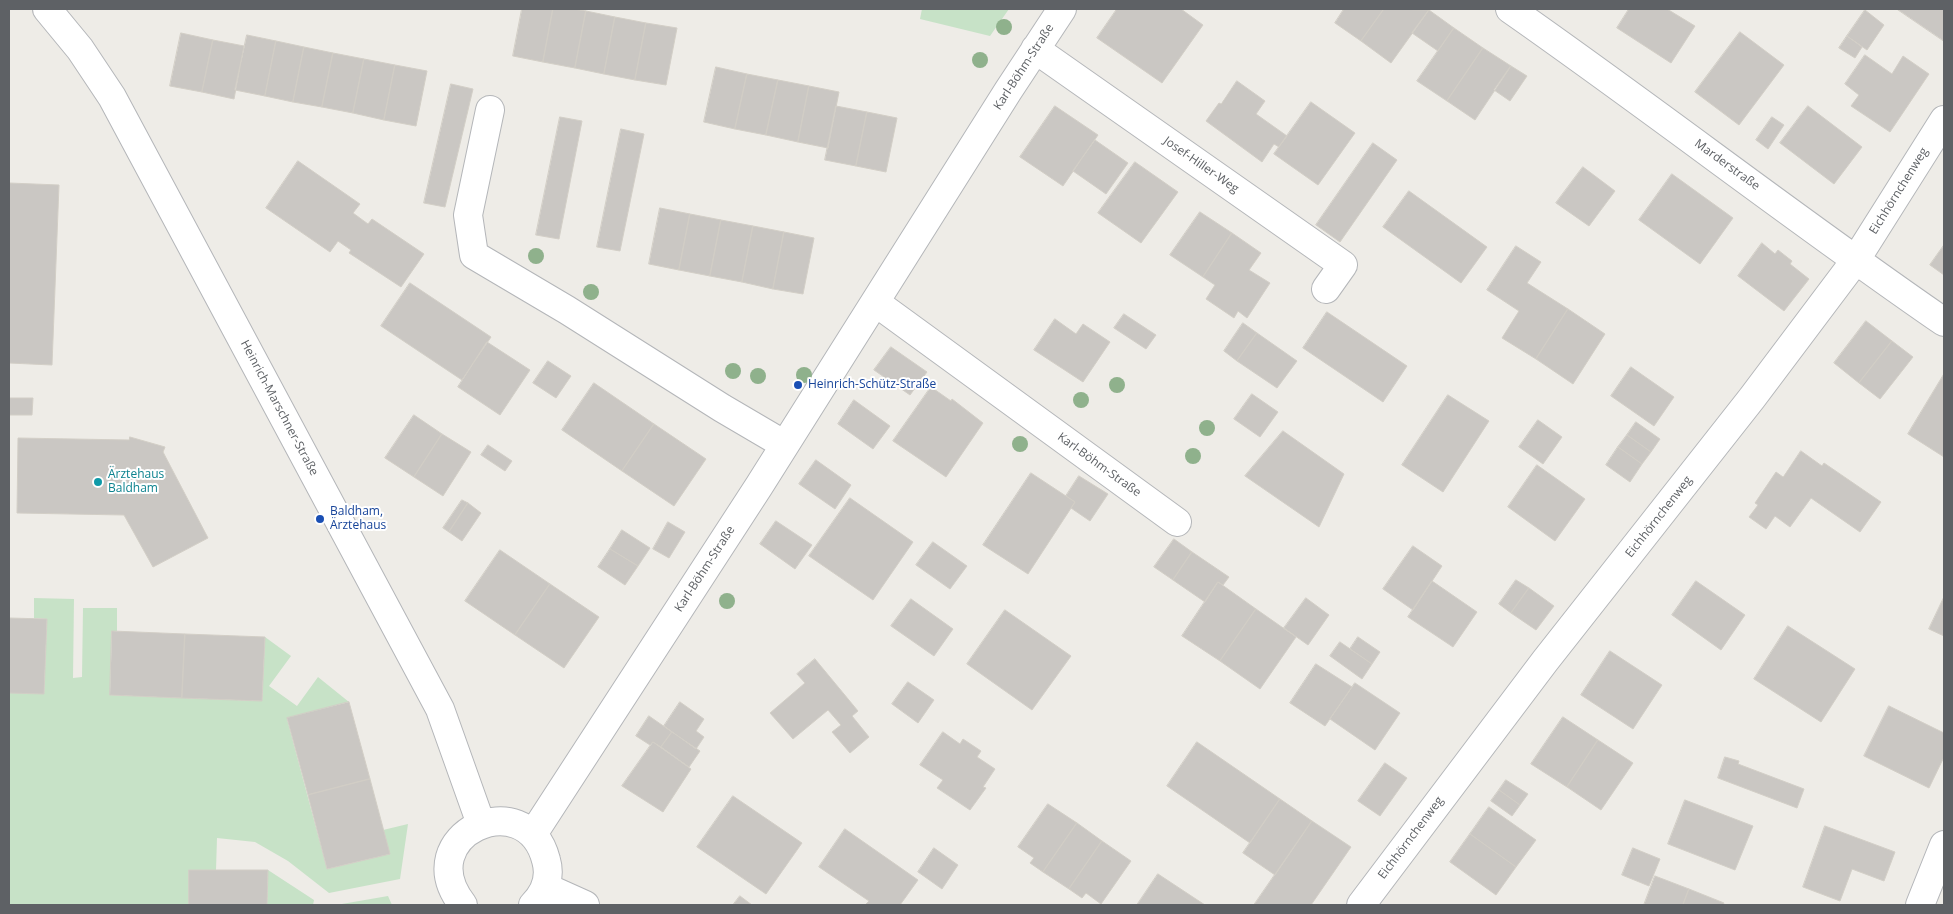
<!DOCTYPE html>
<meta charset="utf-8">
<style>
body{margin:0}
#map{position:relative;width:1953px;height:914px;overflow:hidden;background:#eeece7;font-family:"Open Sans",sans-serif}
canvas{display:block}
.frame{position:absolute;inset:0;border:10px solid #5e6165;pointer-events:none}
</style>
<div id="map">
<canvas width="1953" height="914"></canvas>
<div class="frame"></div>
</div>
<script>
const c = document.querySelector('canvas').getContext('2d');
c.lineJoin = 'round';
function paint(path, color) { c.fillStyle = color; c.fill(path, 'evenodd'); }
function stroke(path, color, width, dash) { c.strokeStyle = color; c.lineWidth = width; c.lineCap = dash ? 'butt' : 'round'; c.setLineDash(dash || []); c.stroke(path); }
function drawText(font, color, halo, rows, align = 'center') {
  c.font = font + ' "Open Sans",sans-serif'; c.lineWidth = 4; c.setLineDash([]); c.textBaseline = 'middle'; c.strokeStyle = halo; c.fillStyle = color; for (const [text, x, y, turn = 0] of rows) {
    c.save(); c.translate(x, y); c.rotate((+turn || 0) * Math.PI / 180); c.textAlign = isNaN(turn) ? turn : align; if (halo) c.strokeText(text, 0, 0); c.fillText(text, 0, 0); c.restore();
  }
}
const green = new Path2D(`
 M922,9H1009L990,36L920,19Z
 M34,598L74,599L73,678L82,677L83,608H117V631L112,632L110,695L262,701L265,637L291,656L269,686L297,706L318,677L349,702L287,719L327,869L389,854L383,830L408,824L400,879L329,893L288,861L255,842L217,838L216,870H189V905H9V693H44L47,619L34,618Z
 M268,870L314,900L313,905H267Z
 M388,896L392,905H336Z`);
const building = new Path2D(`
 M522,9H553L543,62L513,56Z
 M553,9H573L586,11L575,68L543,62Z
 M1117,9H1181L1203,25L1162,83L1097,38Z
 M1344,9H1384L1361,41L1335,23Z
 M1384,9L1429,10L1391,63L1361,41Z
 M1629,9H1667L1695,26L1671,63L1617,28Z
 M1897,9H1944V41Z
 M1429,10L1454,28L1438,51L1412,33Z
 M1865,10L1884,25L1867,50L1847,36Z
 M586,11L615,17L604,74L575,68Z
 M615,17L646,23L635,80L604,74Z
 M646,23L677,28L666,85L635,80Z
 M1454,28L1483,48L1447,101L1417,81Z
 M1740,32L1784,65L1739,125L1695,92Z
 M181,33L213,40L202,92L170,86Z
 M247,35L276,41L265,96L235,90Z
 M1847,36L1862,47L1855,58L1839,48Z
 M213,40L244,46L234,99L202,92Z
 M276,41L304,47L293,102L265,96Z
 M304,47L333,53L322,107L293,102Z
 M1483,48L1511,66L1475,120L1447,101Z
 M333,53L364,59L353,113L322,107Z
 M1865,55L1892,74L1903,56L1929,74L1890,132L1851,106L1859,95L1845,84Z
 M364,59L395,65L384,120L353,113Z
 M395,65L427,71L416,126L384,120Z
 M1511,66L1527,76L1510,101L1494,90Z
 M716,67L747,74L735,129L704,122Z
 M747,74L778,80L766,135L735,129Z
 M778,80L809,86L798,142L766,135Z
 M1237,81L1265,101L1256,114L1287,136L1279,147L1274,144L1262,162L1206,121L1219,103L1221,104Z
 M451,84L473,89L445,207L424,203Z
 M809,86L839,92L828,148L798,142Z
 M1311,102L1355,133L1318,185L1274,154Z
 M836,106L867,112L856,166L825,160Z
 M1055,106L1098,135L1063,186L1020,157Z
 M1808,106L1862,147L1834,184L1780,143Z
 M867,112L897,118L886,172L856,166Z
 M560,117L582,121L559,239L536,235Z
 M1772,117L1784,125L1768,149L1756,140Z
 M621,129L644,134L620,251L597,247Z
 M1095,140L1128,163L1106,194L1073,171Z
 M1373,143L1397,160L1340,242L1316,225Z
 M298,161L360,204L353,213L368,224L372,219L424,254L401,287L349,253L351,250L338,241L330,252L266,208Z
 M1135,162L1178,192L1141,243L1098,213Z
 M1583,167L1615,191L1589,226L1556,203Z
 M1672,174L1733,218L1700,264L1639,220Z
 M9,183L59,185L52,365L9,363Z
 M1409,191L1487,247L1461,283L1383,227Z
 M660,208L690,214L679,270L649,264Z
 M1200,212L1232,233L1203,277L1170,255Z
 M690,214L721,220L710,276L679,270Z
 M721,220L753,226L742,282L710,276Z
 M753,226L784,232L773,289L742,282Z
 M784,232L814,238L803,294L773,289Z
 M1232,233L1261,253L1249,270L1270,283L1247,318L1238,311L1234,318L1206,299L1215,285L1203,277Z
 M1762,243L1775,254L1778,250L1792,261L1790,264L1809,279L1784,311L1738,276Z
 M1944,245V275L1930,265Z
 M1516,246L1541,262L1527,283L1568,309L1536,359L1502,338L1519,311L1487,290Z
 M410,283L491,337L462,380L381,326Z
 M1568,309L1605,334L1573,384L1536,359Z
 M1327,312L1407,366L1383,402L1303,348Z
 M1124,314L1156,335L1146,349L1114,328Z
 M1055,319L1076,334L1083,324L1110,342L1083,382L1034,350Z
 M1866,321L1892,341L1859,383L1834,363Z
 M1243,323L1257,333L1237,361L1224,351Z
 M1257,333L1297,361L1277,388L1237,361Z
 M1892,341L1913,357L1880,399L1859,383Z
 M487,342L530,370L500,415L458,387Z
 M891,347L927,372L910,395L874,370Z
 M548,361L571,376L556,398L533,383Z
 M1631,367L1674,397L1654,426L1611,396Z
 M1944,374V457L1908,434Z
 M594,383L654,424L622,471L562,430Z
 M931,387L951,401L952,399L983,423L946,477L893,441Z
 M1252,394L1278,412L1260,437L1234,419Z
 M1448,395L1489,421L1443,492L1402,465Z
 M9,398H33L32,415H9Z
 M854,400L890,426L873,449L838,424Z
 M414,415L442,434L414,477L385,458Z
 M1538,420L1562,437L1543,464L1519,447Z
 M1636,422L1660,439L1651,452L1627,435Z
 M654,424L706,459L674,506L622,471Z
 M1283,431L1344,474L1319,527L1245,476Z
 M442,434L471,452L443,496L414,477Z
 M1627,435L1651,452L1642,464L1618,447Z
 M130,437L165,447L163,452L208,538L153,567L124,515L17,513L18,438L129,440Z
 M488,445L512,461L505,471L481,455Z
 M1618,447L1642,464L1630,482L1606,465Z
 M1801,451L1822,466L1824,463L1881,502L1860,532L1811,498L1790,527L1775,516L1766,529L1749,517L1758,505L1755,503L1776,472L1783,477Z
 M816,460L851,485L835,509L799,484Z
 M1537,465L1585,499L1555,541L1508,507Z
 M1031,473L1075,502L1028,574L983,545Z
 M1079,476L1108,494L1090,521L1071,508L1075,502L1066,496Z
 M850,498L913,542L873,600L809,556Z
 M462,500L468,503L449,532L443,528Z
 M468,503L481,513L462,541L449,532Z
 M776,521L812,545L795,569L760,544Z
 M668,522L685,532L669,558L653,549Z
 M622,530L650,548L638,566L610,549Z
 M1174,539L1192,552L1173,580L1154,567Z
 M933,542L967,566L950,589L916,565Z
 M1413,546L1442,566L1413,610L1383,589Z
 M610,549L638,566L625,585L598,567Z
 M500,550L550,584L515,635L465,601Z
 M1192,552L1229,577L1223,585L1218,582L1205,602L1173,580Z
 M1516,580L1529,588L1511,613L1499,604Z
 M1432,581L1477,612L1453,647L1408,617Z
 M1696,581L1745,615L1721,650L1672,615Z
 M1218,582L1256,609L1220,661L1182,636Z
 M550,584L599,617L564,668L515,635Z
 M1529,588L1554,606L1536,630L1511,613Z
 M1944,597V636L1929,629Z
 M1306,598L1329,615L1308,645L1284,628Z
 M911,599L953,629L934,656L891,626Z
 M1256,609L1296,637L1260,689L1220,661Z
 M1005,610L1071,656L1032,710L967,664Z
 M9,618L47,619L44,694L9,693Z
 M1788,626L1855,669L1821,722L1754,679Z
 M112,631L185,634L182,698L110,695Z
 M185,634L265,637L262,701L182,698Z
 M1358,637L1380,652L1372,664L1350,649Z
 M1340,642L1372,664L1362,679L1330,656Z
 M1610,651L1662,685L1633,729L1581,695Z
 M815,659L858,711L852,716L869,737L850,753L832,732L841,725L828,710L793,739L770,713L805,683L797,674Z
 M1316,664L1352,687L1325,726L1290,703Z
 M908,682L934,700L918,723L892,704Z
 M1355,683L1400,713L1375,750L1330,719Z
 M349,702L370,779L308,795L287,718Z
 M680,702L704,719L696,731L704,737L696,749L664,726Z
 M1889,706L1944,733V757L1929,788L1864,756Z
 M649,716L672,732L661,747L653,742L650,745L636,736Z
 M1563,717L1598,740L1567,787L1531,764Z
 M672,732L700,751L689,767L661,747Z
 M943,732L960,744L963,739L981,751L977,757L995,769L983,787L986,788L970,810L937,788L943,780L920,765Z
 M1598,740L1633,763L1601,810L1567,787Z
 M653,742L691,769L663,812L622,786Z
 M1197,742L1280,799L1250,843L1167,786Z
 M1725,757L1739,761L1738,764L1804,789L1797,808L1718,778Z
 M1385,763L1407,778L1380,816L1358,801Z
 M370,779L390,854L327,869L308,795Z
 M1506,780L1528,794L1520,805L1499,790Z
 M1499,790L1520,805L1512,816L1491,801Z
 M733,796L802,843L766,894L697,847Z
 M1280,799L1312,821L1275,875L1243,853Z
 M1685,800L1753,826L1735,870L1668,844Z
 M1048,804L1077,823L1043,872L1030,863L1034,858L1018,847Z
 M1489,807L1536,840L1516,867L1470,834Z
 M1312,821L1351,847L1311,905H1254Z
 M1077,823L1102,841L1069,889L1043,872Z
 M1825,826L1895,852L1884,881L1852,869L1840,901L1803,887Z
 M845,829L918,880L900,905H865L869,901L819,867Z
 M1470,834L1516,867L1496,895L1450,862Z
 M1102,841L1131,861L1101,904L1086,893L1082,898L1069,889Z
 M934,848L958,865L942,889L918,872Z
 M1633,848L1660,859L1649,886L1622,875Z
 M189,870H268L267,905H189Z
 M1158,874L1205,905H1137Z
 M1655,876L1689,889L1683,905H1644Z
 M1689,889L1724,903L1723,905H1683Z
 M740,896L752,905H733Z`);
const minor = new Path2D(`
 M47,9L80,49L112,97L440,709L481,824
 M1510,9C1656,111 1797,221 1944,322
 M1035,49L1343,265L1326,289
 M490,110L468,215L474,255L567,310L722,408L785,445
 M875,302L1177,522
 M533,834L759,486L1008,91L1062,9
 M545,887L585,905
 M463,905C408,835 526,782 546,860C551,877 545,893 533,905
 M1361,905L1545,661L1752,398L1855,261L1944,120
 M1920,905L1944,845`);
const trees = [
 [1004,27],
 [980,60],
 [536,256],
 [591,292],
 [733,371],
 [804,375],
 [758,376],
 [1117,385],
 [1081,400],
 [1207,428],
 [1020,444],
 [1193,456],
 [727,601]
];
const markers = [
 [798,385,5,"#1a4fb4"],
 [98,482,5,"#0f9aa8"],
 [320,519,5,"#1a4fb4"]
];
const streetNames = [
 ["Karl-Böhm-Straße",1024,67,-57],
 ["Josef-Hiller-Weg",1201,165,35],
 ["Marderstraße",1727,165,36],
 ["Eichhörnchenweg",1899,191,-58],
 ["Heinrich-Marschner-Straße",279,408,62],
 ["Karl-Böhm-Straße",1099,465,36],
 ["Eichhörnchenweg",1659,517,-52],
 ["Karl-Böhm-Straße",705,569,-57],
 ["Eichhörnchenweg",1411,838,-53]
];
const transitNames = [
 ["Heinrich-Schütz-Straße",808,385],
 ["Baldham,",330,512],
 ["Ärztehaus",330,526]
];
const cultureNames = [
 ["Ärztehaus",108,475],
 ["Baldham",108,489]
];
paint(green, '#c7e2c7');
paint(building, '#cac7c3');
stroke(building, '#d2cec6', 1);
stroke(minor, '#b4b6b9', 30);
stroke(minor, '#fff', 28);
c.fillStyle = '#8fb18c';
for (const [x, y] of trees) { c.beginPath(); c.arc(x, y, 8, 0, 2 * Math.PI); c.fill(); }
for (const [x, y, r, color] of markers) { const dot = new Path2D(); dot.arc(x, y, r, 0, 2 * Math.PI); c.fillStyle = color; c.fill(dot); stroke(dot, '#fff', 2); }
drawText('12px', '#5e6165', '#fff', streetNames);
drawText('12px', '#164399', '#fff', transitNames, 'left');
drawText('12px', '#0d838f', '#fff', cultureNames, 'left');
</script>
